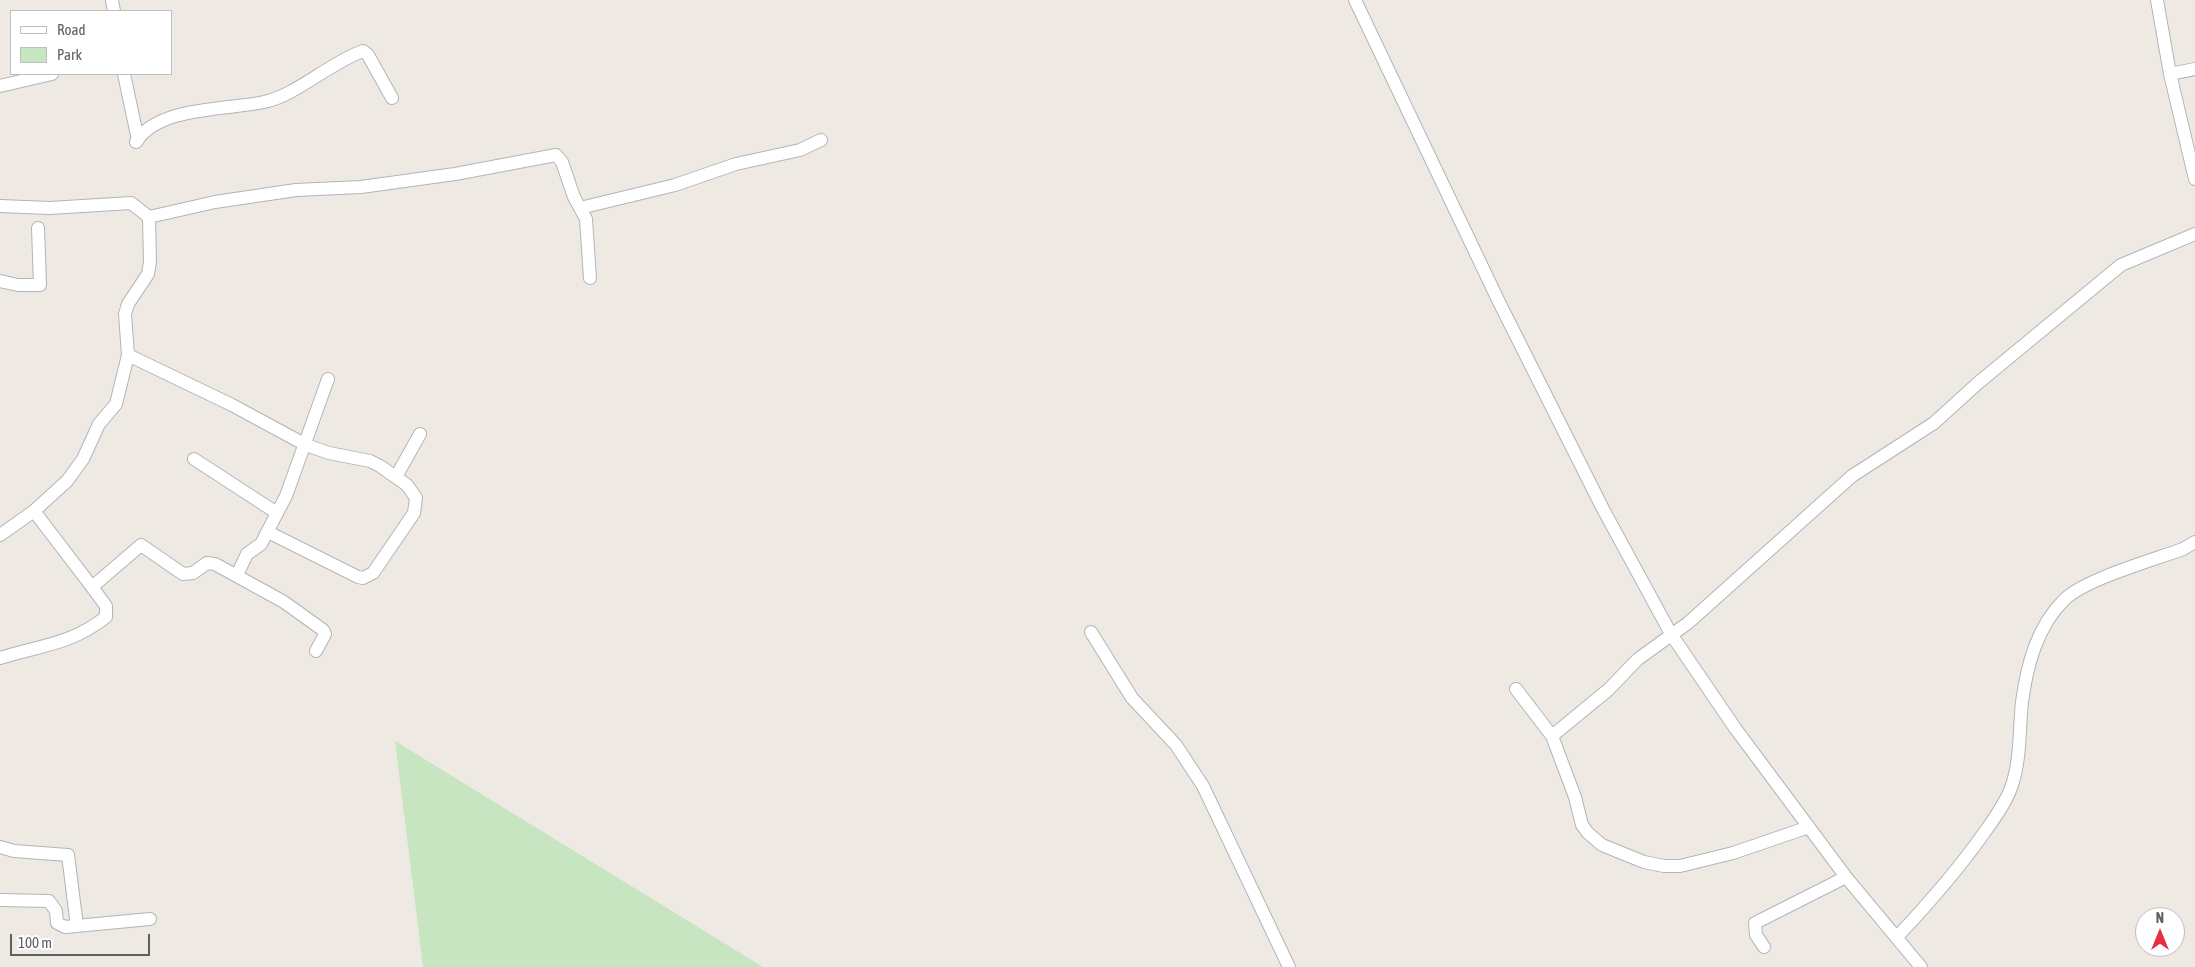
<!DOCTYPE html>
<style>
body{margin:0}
#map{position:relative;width:2195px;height:967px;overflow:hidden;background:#eee9e3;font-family:"Asap Condensed",sans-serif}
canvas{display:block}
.legend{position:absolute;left:10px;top:10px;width:162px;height:65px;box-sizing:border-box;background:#fff;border:1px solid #bdbfc1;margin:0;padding:6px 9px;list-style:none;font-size:15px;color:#5b6063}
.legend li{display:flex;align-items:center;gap:10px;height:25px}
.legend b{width:25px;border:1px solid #bdbfc1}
.north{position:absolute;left:2135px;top:907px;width:50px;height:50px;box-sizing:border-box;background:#fff;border:1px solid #bdbfc1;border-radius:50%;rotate:0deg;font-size:14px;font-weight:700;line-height:20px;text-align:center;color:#5b6063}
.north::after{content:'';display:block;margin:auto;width:18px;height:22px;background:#e63041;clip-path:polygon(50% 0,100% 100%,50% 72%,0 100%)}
.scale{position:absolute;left:10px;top:934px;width:140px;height:22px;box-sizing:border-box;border:2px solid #5b6063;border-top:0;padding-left:6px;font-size:15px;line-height:18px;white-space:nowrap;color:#5b6063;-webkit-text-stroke:4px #fff;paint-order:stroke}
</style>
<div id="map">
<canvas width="2195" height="967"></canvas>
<ul class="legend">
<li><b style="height:6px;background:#fff"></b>Road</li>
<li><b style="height:14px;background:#c6e5c0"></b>Park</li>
</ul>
<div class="north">N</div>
<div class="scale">100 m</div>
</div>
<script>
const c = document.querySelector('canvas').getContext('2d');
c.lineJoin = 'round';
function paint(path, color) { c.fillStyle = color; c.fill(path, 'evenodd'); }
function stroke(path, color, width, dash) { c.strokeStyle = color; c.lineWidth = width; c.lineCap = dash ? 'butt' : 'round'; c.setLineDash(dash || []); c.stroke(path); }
const green = new Path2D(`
 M395,741L763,967H423Z`);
const minor = new Path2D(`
 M112,0L114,11
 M1355,0L1499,302L1603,509L1671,634L1735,728L1846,877L1921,967
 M2157,0L2170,74L2195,179
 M124,74L138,140
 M2170,74L2195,69
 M0,86L52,74
 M136,142C158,106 228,110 264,102C297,95 329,63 363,51L368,55L392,98
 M0,206L50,208L131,203L149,217L150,262L148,274L128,304L125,314L128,355L116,404L99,424L83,459L67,481L34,511L0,535
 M580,208L675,185L736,164L800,150L821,140
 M149,217L215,202L296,190L361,187L455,174L556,155L562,162L574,197L586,219L590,278
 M0,281L18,285H40L38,228
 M128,355L232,405L306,445L329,453L370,461L380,466L407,485L416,498L414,513L373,573L363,578L358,577L268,532
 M194,459L277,513L286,496L328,379
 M397,475L420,434
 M237,575L247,554L261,544L277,513
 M92,587L141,545L183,574L193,573L207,563L215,564L284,602L323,630L325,634L316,651
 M1091,632L1132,698L1176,745L1203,786L1289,967
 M0,658C41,645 70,645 106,617V606L92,587L34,511
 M1516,689L1552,736L1575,797L1582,825L1588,833L1602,845L1644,862L1664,866H1680L1733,853L1809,827
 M1552,736L1608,690L1638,659L1688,623L1852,476L1934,423L1978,383L2121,265L2195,234
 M0,847L14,851L68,855L77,926
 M0,900L49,901L56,911L57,923L65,927L150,919
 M1897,937C1928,904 1958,870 1984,833C1994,819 2005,804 2011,788C2021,760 2019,730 2022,702C2027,665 2037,626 2065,599C2086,579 2153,560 2183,549L2195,542
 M1764,947L1756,935L1755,923L1846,877`);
paint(green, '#c6e5c0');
stroke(minor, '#b1b5b8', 14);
stroke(minor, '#fff', 12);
</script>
